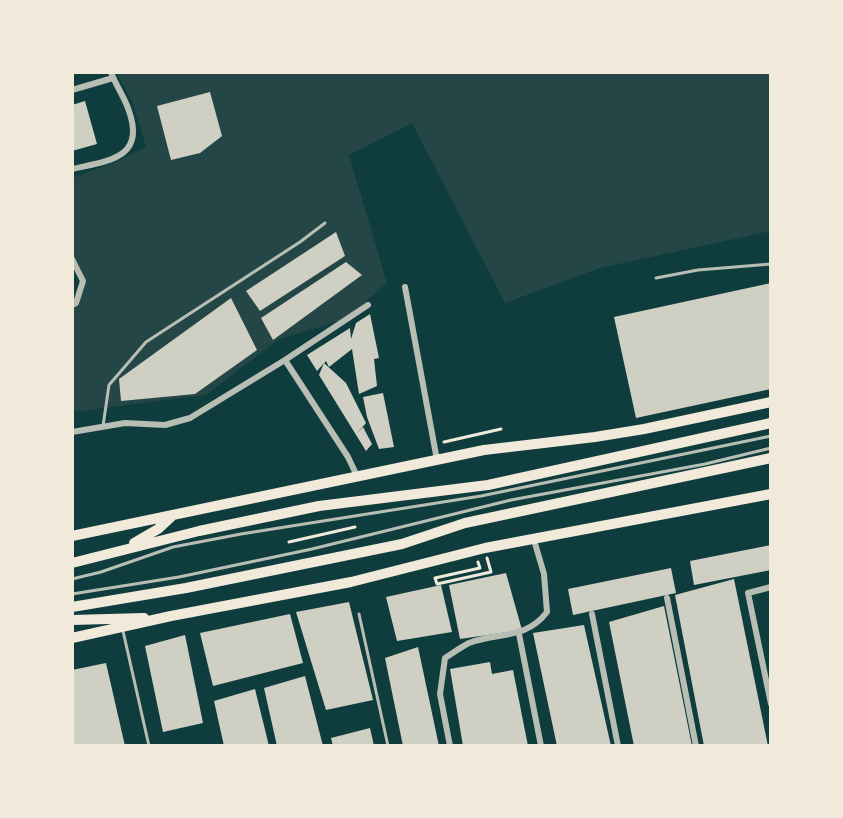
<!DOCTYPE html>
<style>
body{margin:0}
#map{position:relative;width:843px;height:818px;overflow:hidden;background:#0f3d3e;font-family:"Alegreya Sans",sans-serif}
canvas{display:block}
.frame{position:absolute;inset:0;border:74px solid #f1e9da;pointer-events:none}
</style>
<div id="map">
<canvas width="843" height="818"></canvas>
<div class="frame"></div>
</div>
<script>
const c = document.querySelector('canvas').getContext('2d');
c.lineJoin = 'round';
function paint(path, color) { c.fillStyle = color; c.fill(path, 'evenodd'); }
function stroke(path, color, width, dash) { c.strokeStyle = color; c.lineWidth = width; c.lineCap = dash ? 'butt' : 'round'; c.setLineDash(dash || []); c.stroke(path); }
const green = new Path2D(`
 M116,72H771V231L600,268L505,303L412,123L349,155L387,283L346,319L279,339L206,395L72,412V305L83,281L72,259V178L116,162L146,147L133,103Z`);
const building = new Path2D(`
 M210,92L222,136L200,153L171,160L157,106Z
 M85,101L97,144L72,151V105Z
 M336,232L345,256L260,311L246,291Z
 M346,262L362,275L273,340L261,318Z
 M771,283V389L636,418L614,317Z
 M231,298L257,350L195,394L121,401L119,379Z
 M370,314L379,358L374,359L377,386L359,394L352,349L329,367L326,361L317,371L307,355L350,328L351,339L356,323Z
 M324,363L346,383L366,423L357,433L363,427L372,444L366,451L319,375Z
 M383,393L394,447L379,449L367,417L363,397Z
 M771,545V570L694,585L690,561Z
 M671,568L676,593L573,615L568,589Z
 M506,573L522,630L460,639L449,585Z
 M734,579L768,746H704L675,595Z
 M441,585L452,632L397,641L386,597Z
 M349,602L373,700L326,710L296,612Z
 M664,606L692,746H634L609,622Z
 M290,614L303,663L213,686L200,633Z
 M584,625L611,746H557L533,633Z
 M185,635L203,723L163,732L145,646Z
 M418,647L439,746H403L385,658Z
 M490,662L492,674L513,670L528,746H463L450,669Z
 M106,663L125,746H72V670Z
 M305,676L323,746H277L264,688Z
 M255,689L269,746H224L214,701Z
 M370,728L374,746H333L331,738Z`);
const path = new Path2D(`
 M444,442L501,429
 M289,542L355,527
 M478,562L480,568L435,578L437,584L491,572L487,558`);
const service = new Path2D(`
 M656,278L698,270L771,264
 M103,426L109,385L146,342L300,242L325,223
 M72,579L101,572L173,547L241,534L481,496L771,436
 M72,594L179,577L312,549L511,500L705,464L771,448
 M359,614L388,746
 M123,631L149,746`);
const minor = new Path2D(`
 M72,90L113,78
 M72,169C107,161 146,159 129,111C125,98 116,86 111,72
 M72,259L83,281L76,303L72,305
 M405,287L437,460
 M285,360L348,457L357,476
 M72,432L125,423L165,425L190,418L285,360L368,305
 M771,587L748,593L771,704
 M667,598L696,746
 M592,614L618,746
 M519,634L541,746
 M450,746L440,694L445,658C453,653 461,647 469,643C497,632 526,640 547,612L544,574L534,540`);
const trunk = new Path2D(`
 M72,536L484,450L595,437L644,429L771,402
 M134,543L158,529L172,516
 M72,563L199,531L319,506L488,485L771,423
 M72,607L186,588L402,544L465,523L771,458
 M72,620L144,618
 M72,638L171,616L351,582L485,548L771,494`);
paint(green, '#244646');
paint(building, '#cfcfc3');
stroke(path, '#f1e9da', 3);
stroke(service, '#b8beb3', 3);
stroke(minor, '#b8beb3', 6);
stroke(trunk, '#f1e9da', 10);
</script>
